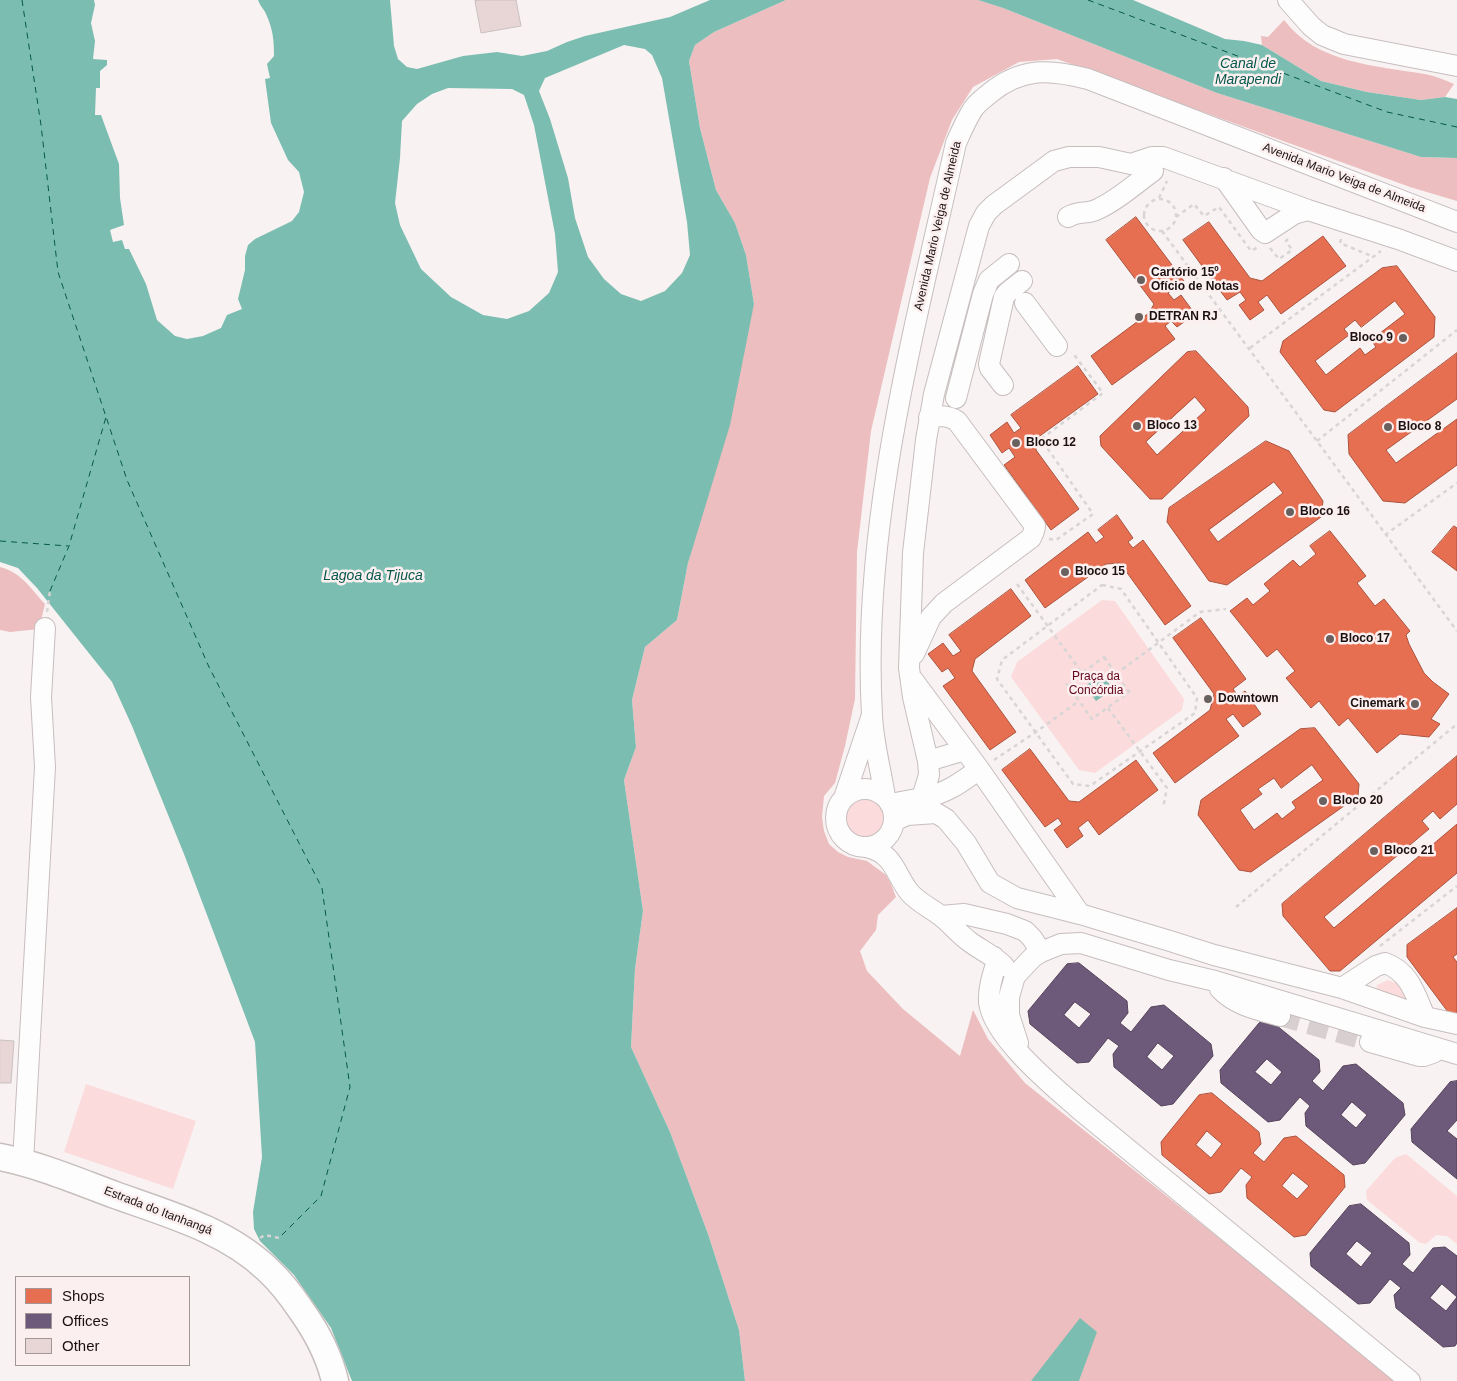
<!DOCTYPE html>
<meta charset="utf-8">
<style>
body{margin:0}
#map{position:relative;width:1457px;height:1381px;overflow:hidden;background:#f9f2f2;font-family:Arial,sans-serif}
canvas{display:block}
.legend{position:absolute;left:15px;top:1276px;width:175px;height:90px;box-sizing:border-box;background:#fcefef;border:1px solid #a29696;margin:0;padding:6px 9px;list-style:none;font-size:15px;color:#1c1111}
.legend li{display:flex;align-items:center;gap:10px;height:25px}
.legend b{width:25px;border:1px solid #a29696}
</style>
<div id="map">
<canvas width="1457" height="1381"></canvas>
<ul class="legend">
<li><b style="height:14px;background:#e76f51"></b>Shops</li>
<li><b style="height:14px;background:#6d597a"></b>Offices</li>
<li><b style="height:14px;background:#e8d6d6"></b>Other</li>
</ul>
</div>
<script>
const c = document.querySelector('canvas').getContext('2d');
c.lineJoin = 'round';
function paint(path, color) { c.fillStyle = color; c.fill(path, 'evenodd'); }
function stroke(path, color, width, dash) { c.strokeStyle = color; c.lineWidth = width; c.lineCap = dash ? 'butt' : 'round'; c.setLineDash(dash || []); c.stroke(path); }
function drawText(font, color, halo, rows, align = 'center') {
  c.font = font + ' Arial,sans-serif'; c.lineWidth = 5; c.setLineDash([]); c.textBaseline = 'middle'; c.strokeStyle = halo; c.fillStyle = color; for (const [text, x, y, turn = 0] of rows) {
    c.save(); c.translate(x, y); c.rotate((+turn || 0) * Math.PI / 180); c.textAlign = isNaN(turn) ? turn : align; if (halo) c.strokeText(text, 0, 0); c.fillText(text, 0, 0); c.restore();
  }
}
const green = new Path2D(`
 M1102,600L1115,601L1184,699L1182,710L1095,773L1079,770L1011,677L1017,662Z
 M843 818a21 21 0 1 1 42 0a21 21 0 1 1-42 0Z
 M1388,980L1398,984L1410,997L1407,1001L1376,992L1377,985Z
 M86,1084L196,1121L173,1189L64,1152Z
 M1406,1154L1457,1196V1244L1447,1236L1436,1235L1426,1244L1420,1243L1367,1200L1366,1191L1395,1158Z`);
const forest = new Path2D(`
 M786,0H978L1003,8L1217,93L1421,157L1457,158V201L1410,187L1057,59L1019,62L973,87L952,120L930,178L871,431L857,552L855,699L845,746L835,783L824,796L822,817L824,831L829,844L838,852L848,857L867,861L886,875L891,884L896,897L878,915L876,930L860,951L867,971L903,1009L960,1056L973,1010L988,1039L1025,1083L1398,1381H1079L1096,1332L1031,1381H745L739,1330L708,1234L670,1132L631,1047L635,969L643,911L624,780L636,747L632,700L645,647L677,620L688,563L754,304L746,255L735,223L716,190L700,128L689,61L695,45L714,32Z
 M1284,20C1316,63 1376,66 1425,74C1435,76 1445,80 1454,84L1445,97L1421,100L1367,92L1321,81L1262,45L1261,36L1268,37Z
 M0,567C21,572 31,589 45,604L39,629L10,632L0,630Z`);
const water = new Path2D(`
 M0,0H94L95,5L91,23L95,41L93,59L107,60V65L100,71V88H96L95,115H101L119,164L120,198L124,225L110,230L113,242L122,240L125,249H129L146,284L157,320L175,336L187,339L203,336L221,328L227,315L242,309L238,299L245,270V256L248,245L255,239L292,221L299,212L304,192L299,172L288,160L271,123L265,79L270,78L267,64L274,56C274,40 273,29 266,14C264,9 260,6 258,0H390L394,46L398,59L407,67L417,69L463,56L497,52L522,56L547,51L567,42L585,36L670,17L710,0H786L714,32L695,45L689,61L700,128L716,190L735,223L746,255L754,304L730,425L688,563L677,620L645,647L632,700L636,747L624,780L643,911L635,969L631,1047L670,1132L708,1234L739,1330L745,1381H352L331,1328L294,1275L260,1241L254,1229L253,1212L262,1157L255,1042L184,854L132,726L112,682L80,642L37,588L18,568L0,562ZM624,45L645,49L652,55L662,78L687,222L690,255L682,273L665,291L641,301L621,294L604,279L588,257L575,218L568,178L550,119L539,91L545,78ZM448,88L512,89L524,95L534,125L555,234L558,272L549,293L529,311L507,319L483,315L451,297L421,269L400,225L395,203L400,158L402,121L417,104L432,94Z
 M978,0H1133L1225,39L1244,41L1262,45L1321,81L1367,92L1421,100L1445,97L1457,99V158L1421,157L1217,93L1003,8Z
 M1102,674L1113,689L1096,701L1085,686Z
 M1080,1318L1097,1332L1079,1381H1031Z`);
const shops = new Path2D(`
 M1136,217L1184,281L1168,293L1174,300L1181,295L1195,314L1177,327L1171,321L1165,326L1175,339L1112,385L1091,356L1149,313L1154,304L1106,240Z
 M1209,222L1250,278L1262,281L1323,236L1346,266L1281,314L1267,295L1258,302L1264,310L1250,320L1239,305L1246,300L1240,292L1227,300L1183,240Z
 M1397,266L1435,317L1434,337L1335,412L1324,410L1280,352L1283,341L1382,268ZM1395,301L1405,314L1371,340L1376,347L1365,355L1360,348L1326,375L1315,361L1349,335L1344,329L1355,320L1361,327Z
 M1196,351L1248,407L1249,416L1162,499H1150L1101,446L1100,436L1187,352ZM1195,397L1206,410L1157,455L1146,442Z
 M1457,353V399L1386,450L1396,463L1457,419V465L1405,503L1383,501L1349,454L1348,435Z
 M1078,366L1098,394L1037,438L1036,450L1079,509L1051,530L1004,465L1015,457L1009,448L1002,453L990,435L1007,422L1014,433L1021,428L1011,415Z
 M1266,441L1289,451L1323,501L1321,517L1227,585L1209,581L1167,522L1169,508ZM1274,482L1283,493L1218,542L1209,530Z
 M1117,515L1133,538L1128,542L1133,548L1143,540L1191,606L1165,625L1120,563L1106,564L1045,608L1025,580L1088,532L1096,543L1104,537L1098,530Z
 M1454,526L1457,528V571L1432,552Z
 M1330,531L1366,576L1357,583L1375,606L1384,599L1410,631L1406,635L1409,644L1424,673L1433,682L1449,694L1431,719L1440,724L1429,737L1400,734L1377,753L1348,718L1339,726L1319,701L1311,708L1286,678L1295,671L1277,649L1267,657L1230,611L1247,598L1253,605L1270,591L1264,584L1293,560L1300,567L1316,554L1310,546Z
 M1011,589L1031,616L975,659L972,671L1016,732L990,750L943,686L955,678L948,668L942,672L928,654L943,643L953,656L961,651L949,635Z
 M1201,618L1246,679L1233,689L1238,696L1245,691L1261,714L1243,727L1233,714L1226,719L1239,736L1175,783L1153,753L1210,710L1214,694L1173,638Z
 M1315,728L1359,784L1358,796L1251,872L1239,870L1198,815L1201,800L1300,729ZM1312,765L1323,780L1292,802L1296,808L1282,819L1277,813L1254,830L1240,810L1262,794L1258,789L1274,778L1281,788Z
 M1030,749L1069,801L1079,802L1136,760L1158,790L1099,835L1088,820L1078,828L1083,836L1067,848L1054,830L1062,824L1058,818L1045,827L1002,770Z
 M1457,756V804L1440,819L1433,811L1422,821L1429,829L1324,917L1334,928L1457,824V873L1340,971H1330L1283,916L1282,904Z
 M1457,908V954L1453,957L1457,962V1015L1448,1012L1407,957V945Z
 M1212,1093L1259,1132L1261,1144L1253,1153L1264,1162L1284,1138L1296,1136L1344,1175L1345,1187L1306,1235L1294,1237L1247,1198L1246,1185L1252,1177L1241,1168L1221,1192L1209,1194L1162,1155L1161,1142L1199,1095ZM1207,1131L1222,1144L1211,1158L1196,1145ZM1293,1173L1309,1186L1297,1199L1282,1186Z`);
const offices = new Path2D(`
 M1079,963L1127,1001L1128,1013L1120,1023L1131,1032L1151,1007L1164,1005L1211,1044L1213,1056L1173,1104L1161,1106L1114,1067L1113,1054L1119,1046L1108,1038L1089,1062L1077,1063L1030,1024L1028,1011L1067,964ZM1075,1002L1091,1014L1079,1028L1064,1015ZM1158,1043L1174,1056L1162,1070L1147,1057Z
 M1271,1021L1319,1060L1320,1072L1312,1081L1323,1091L1343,1066L1356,1064L1403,1103L1405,1115L1365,1163L1353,1165L1306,1126L1305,1113L1310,1106L1300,1097L1280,1120L1268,1122L1221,1083L1220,1070L1259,1023ZM1267,1059L1282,1072L1271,1085L1255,1072ZM1352,1102L1367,1115L1356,1128L1341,1115Z
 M1457,1081V1120L1447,1131L1457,1139V1179L1412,1142L1411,1129L1450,1082Z
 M1361,1204L1409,1243L1410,1255L1402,1264L1413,1273L1433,1248L1445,1247L1457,1256V1343L1455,1346L1443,1347L1396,1308L1394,1295L1401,1288L1390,1279L1370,1303L1358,1304L1311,1266L1310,1253L1349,1206ZM1357,1241L1372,1253L1361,1267L1346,1254ZM1442,1284L1457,1297L1446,1311L1430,1298Z`);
const ferry = new Path2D(`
 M22,0L41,125L58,272L127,480L209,667L322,888L350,1087L321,1196L279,1238
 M1088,0L1387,112L1457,127
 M0,541L68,546
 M50,591L69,546L106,417`);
const building = new Path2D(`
 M482,0H516L521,26L481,33L475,1Z
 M0,1040L14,1041L11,1083H0Z`);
const minorTunnel = new Path2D(`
 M1280,1016L1368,1041`);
const path = new Path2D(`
 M1159,198L1167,181
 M1144 215a16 16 0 1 1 32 0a16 16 0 1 1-32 0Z
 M1176,217L1194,204L1204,216L1219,207L1251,251L1258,247
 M1162,231L1457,631
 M1341,239L1340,243L1374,257
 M1270,248L1279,259L1292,250L1286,241L1288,239
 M1250,348L1381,251
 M1317,441L1457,330
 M1385,535L1457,483
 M1049,539L1056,540L1093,514L1041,439L1103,393L1072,352
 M1017,584L1082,673
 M1102,585L1121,589L1197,698L1195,713L1090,786L1073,784L997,679L1002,660Z
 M47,612L50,591
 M1104,657L1129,692L1092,719L1067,684Z
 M1116,674L1200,612L1226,609
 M1108,708L1167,788L1163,808
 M994,760L1036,732L1079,701
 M1236,907L1457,724
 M1380,946L1457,886
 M260,1238L265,1235L279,1238`);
const minor = new Path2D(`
 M1288,0L1311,26L1322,35L1344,44L1457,66
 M1224,178L1261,230L1265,233L1294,214L1308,210
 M1068,217C1080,210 1087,215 1098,209C1118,200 1135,184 1153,171
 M1025,303L1057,346
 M1003,385L990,368L989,364L1004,297L1008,292L1022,281
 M956,398L983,294L989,280L1009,264
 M914,654L931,617L944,603L1031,538L1034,531L1035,526L957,421C948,415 940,416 929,417
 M913,680L979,769L1080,914
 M928,761L965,750
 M836 818a29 29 0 1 1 58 0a29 29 0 1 1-58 0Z
 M885,797C881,770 873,742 872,715C861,523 915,329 956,143C961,132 966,120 973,109C977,103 984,98 990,93C1022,67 1050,69 1088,79L1457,222
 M844,798L871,718
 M922,798C945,794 961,783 979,769
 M890,804L922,798L929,775L928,761L913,697L909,668L913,553L926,440L934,394L979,226L986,213L994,205L1054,161L1069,157H1099L1131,164L1152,157H1163L1308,210L1398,239L1457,261
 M894,821L907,815L936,813L946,819L966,843L990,883L1017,898L1080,914L1170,941L1214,955L1342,988L1425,1017L1457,1024
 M867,847C895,854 894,873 910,893C919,903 931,908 941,916C951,924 959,934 970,942C981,950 994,956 1004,966
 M941,916L964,914L1007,924L1025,931L1032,938L1041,952
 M994,957L997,961C993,974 988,988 989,1002C993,1037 1053,1086 1079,1109L1410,1381
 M1342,988L1376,966L1385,963C1410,972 1415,994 1425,1017
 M1220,989C1236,1006 1259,1010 1280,1016
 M1370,1042L1419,1056H1424L1435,1052
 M1018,1043L1009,1015V997L1015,976L1033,957L1041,952L1061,944L1081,943L1169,970L1215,981L1457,1054
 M23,1162L45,767L41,697L45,628`);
const major = new Path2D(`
 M0,1157C40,1165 77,1181 115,1195C168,1214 226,1230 267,1269C280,1281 291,1295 301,1310C316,1331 329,1355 335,1381`);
const markers = [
 [1141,280,5,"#696060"],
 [1139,317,5,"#696060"],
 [1403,338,5,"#696060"],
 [1137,426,5,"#696060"],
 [1388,427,5,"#696060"],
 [1016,443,5,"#696060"],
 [1290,512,5,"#696060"],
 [1065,572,5,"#696060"],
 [1330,639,5,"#696060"],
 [1208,699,5,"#696060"],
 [1415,704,5,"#696060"],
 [1323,801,5,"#696060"],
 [1374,851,5,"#696060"]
];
const streetNames = [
 ["Avenida Mario Veiga de Almeida",1344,178,21],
 ["Avenida Mario Veiga de Almeida",938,226,-77],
 ["Estrada do Itanhangá",158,1211,21]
];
const poiNames = [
 ["Cartório 15º",1151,273],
 ["Ofício de Notas",1151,287],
 ["DETRAN RJ",1149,317],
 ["Bloco 9",1393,338,"right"],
 ["Bloco 13",1147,426],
 ["Bloco 8",1398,427],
 ["Bloco 12",1026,443],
 ["Bloco 16",1300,512],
 ["Bloco 15",1075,572],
 ["Bloco 17",1340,639],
 ["Downtown",1218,699],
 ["Cinemark",1405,704,"right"],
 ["Bloco 20",1333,801],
 ["Bloco 21",1384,851]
];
const parkNames = [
 ["Praça da",1096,677],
 ["Concórdia",1096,691]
];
const waterNames = [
 ["Canal de",1248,64],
 ["Marapendi",1248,80],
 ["Lagoa da Tijuca",373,576]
];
paint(green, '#fbdbdb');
paint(forest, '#ecbebf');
paint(water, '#7cbdb1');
paint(shops, '#e76f51');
stroke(shops, '#aa533e', 1);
paint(offices, '#6d597a');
stroke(offices, '#55435a', 1);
stroke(ferry, '#04584c', 1, [6, 5]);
paint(building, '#e8d6d6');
stroke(building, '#c9c0c0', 1);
stroke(minorTunnel, '#d8d0d0', 20, [20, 10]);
stroke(minor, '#c7bebe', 22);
stroke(major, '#c7bebe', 29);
stroke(path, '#d7d5d5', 2.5, [4, 4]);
stroke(minor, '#fefdfd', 20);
stroke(major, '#fefdfd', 26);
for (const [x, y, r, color] of markers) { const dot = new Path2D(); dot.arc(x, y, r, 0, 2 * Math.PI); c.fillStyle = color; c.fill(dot); stroke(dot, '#fcefef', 2); }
drawText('12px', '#1c1111', '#fcefef', streetNames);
drawText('bold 12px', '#1c1111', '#fcefef', poiNames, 'left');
drawText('12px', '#640519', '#fcefef', parkNames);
drawText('italic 14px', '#04584c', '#fcefef', waterNames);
</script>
